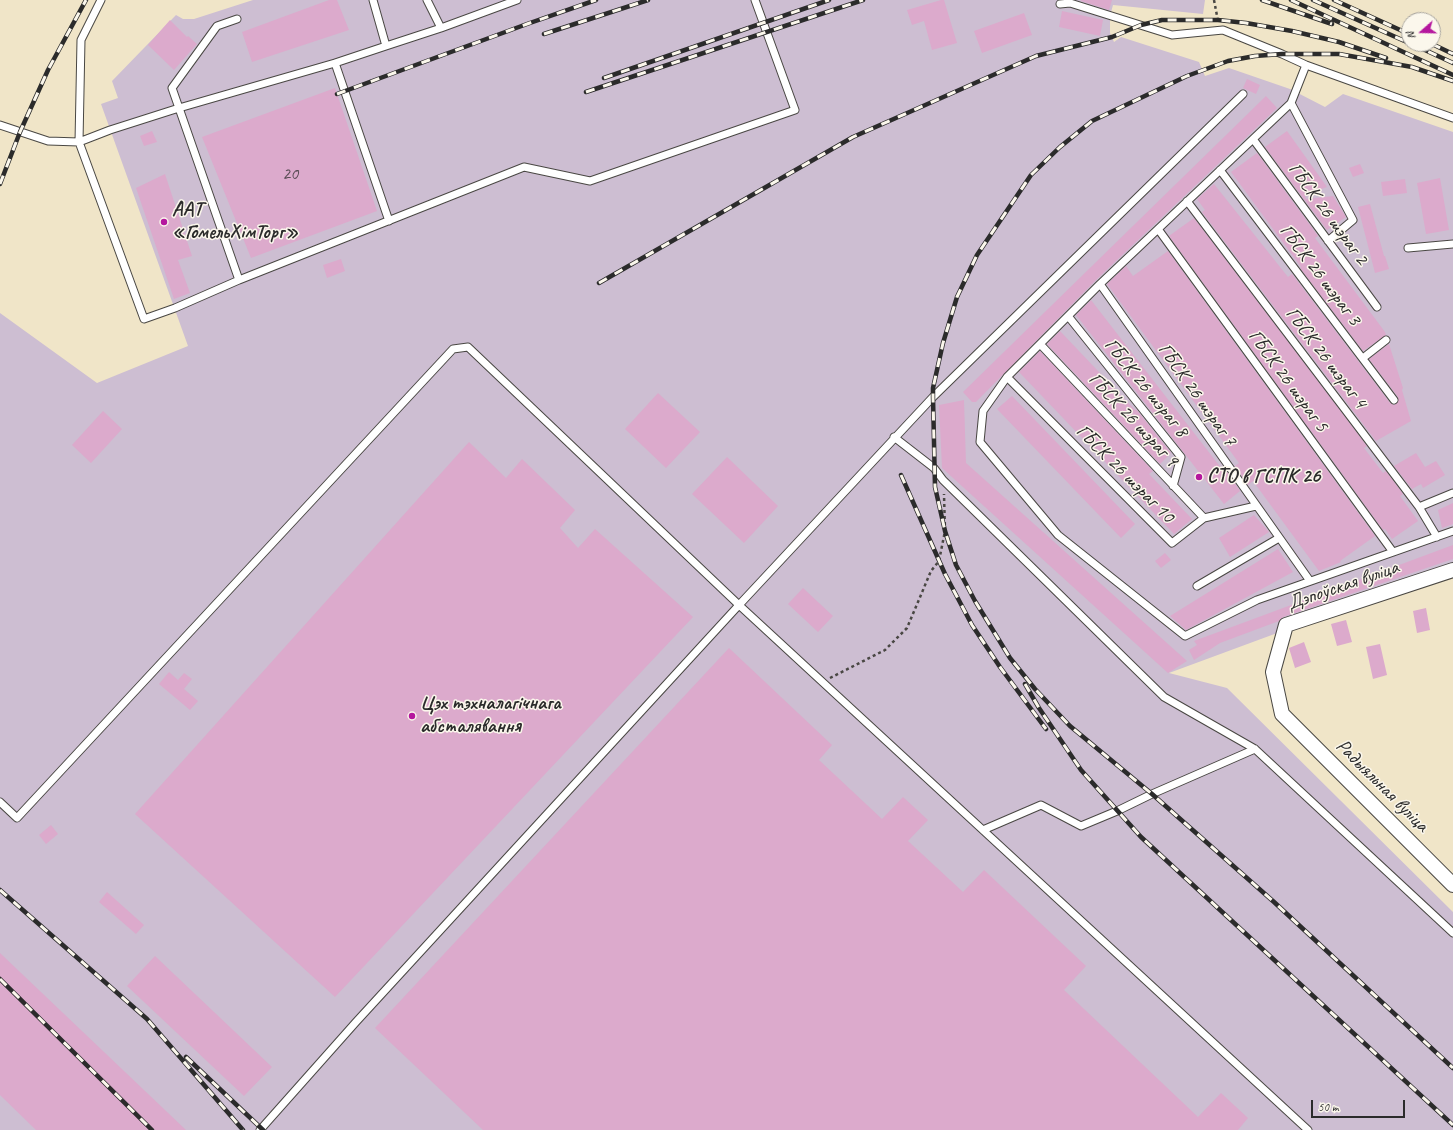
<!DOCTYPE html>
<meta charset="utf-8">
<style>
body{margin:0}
#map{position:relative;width:1453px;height:1130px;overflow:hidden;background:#f0e5c8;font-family:Caveat,sans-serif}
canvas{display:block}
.north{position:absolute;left:1401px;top:12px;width:40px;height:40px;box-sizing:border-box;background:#fbf7ec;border:1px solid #a8a59f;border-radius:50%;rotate:250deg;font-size:11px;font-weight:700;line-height:16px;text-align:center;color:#2b2b2b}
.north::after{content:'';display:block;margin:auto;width:14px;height:18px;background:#b5179e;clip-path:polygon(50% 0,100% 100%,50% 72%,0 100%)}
.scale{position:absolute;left:1311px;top:1100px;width:94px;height:18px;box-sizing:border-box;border:2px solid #2b2b2b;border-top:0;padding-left:5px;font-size:12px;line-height:14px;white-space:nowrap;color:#2b2b2b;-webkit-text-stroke:3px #fbf7ec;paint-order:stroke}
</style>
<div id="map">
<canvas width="1453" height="1130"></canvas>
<div class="north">N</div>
<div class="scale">50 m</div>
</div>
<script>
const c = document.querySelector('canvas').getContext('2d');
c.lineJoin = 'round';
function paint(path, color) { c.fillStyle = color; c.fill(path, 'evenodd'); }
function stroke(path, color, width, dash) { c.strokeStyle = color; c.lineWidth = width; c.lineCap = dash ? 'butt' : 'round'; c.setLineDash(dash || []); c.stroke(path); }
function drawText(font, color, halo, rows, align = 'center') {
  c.font = font + ' Caveat,sans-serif'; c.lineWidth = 3; c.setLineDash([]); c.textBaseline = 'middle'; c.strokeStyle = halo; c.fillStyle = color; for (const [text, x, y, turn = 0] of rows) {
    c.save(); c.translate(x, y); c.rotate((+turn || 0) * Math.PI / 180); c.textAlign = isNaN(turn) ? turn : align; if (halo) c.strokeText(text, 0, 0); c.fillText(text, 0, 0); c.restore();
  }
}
const industrial = new Path2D(`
 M253,0H1205L1203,14L1113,5L1110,16V33L1114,42L1121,37L1199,62L1205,76L1229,68L1290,89L1325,107L1343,94L1453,132V568L1169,673L1227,688L1453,912V1130H0V313L97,383L188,346L101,104L118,98L112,81L176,15L183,19H194Z`);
const building = new Path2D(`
 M329,0H337L349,30L252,62L242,32Z
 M941,0H944L957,43L932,50L924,21L912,25L907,10Z
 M1081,0H1112L1109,10L1081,1Z
 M1062,11L1103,20L1100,36L1059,27Z
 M1024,13L1032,35L982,53L974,31Z
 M170,20L187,37L188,36L197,44L174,70L148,45Z
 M1247,79L1260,85L1256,94L1243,88Z
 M335,88L377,211L251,258L202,137Z
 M1266,96L1277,108L1096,280L976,402H972L963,392Z
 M152,131L157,142L144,146L140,136Z
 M1287,131L1327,187L1305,195L1306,199L1333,196L1346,217L1327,230L1265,147Z
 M1257,153L1318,236L1315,238L1385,332L1386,335L1363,351L1300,268L1301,267L1231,172Z
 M1360,164L1364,173L1353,177L1349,168Z
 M165,174L192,256L178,260L190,293L174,299L136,188Z
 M1440,178L1449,230L1426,234L1417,183Z
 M1405,179L1407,193L1383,196L1381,182Z
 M1214,184L1288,277L1292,274L1390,403L1394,405L1398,402V397L1369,359L1389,344L1403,388L1402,390L1411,421L1376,441L1202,212L1205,210L1197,199Z
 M1370,204L1384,256H1385L1389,269L1375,273L1358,207Z
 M1194,218L1367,446L1364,448L1383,473L1386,471L1403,494L1400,496L1418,521L1392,539L1385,529L1383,530L1169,236Z
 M1168,251L1375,536L1340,561L1341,562L1319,571L1253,481L1248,485L1235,466L1239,463L1107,284L1126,266L1133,276Z
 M341,259L345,271L327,278L323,265Z
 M1091,300L1225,473L1227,472L1240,491L1224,504L1076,315Z
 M1060,331L1135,410L1136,409L1171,453L1160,464L1047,344Z
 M1040,351L1153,471L1149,474L1192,519L1174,534L1019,372Z
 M658,393L700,432L666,468L625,429Z
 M1012,396L1135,524L1121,538L997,409Z
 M964,400L966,463L1187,661L1168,673L942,468L939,405Z
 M103,411L122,429L91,463L72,445Z
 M469,442L506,478L522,459L575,510L560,528L578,548L595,529L693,617L335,997L135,814Z
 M1416,453L1425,467L1436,461L1445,475L1423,488L1421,484L1412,489L1394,466Z
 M727,457L778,506L744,543L692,494Z
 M1453,503V524L1442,528L1438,510Z
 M1254,515L1269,532L1230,557L1219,538Z
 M1453,545V559L1283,617L1279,621L1220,643L1194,660L1189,650L1197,645L1194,641Z
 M1278,549L1293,572L1186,630L1170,616Z
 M1165,553L1171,560L1161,568L1155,561Z
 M803,588L833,616L818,632L788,604Z
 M1426,608L1430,630L1417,633L1413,611Z
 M1346,620L1352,642L1337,646L1331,624Z
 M1304,642L1311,662L1295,668L1289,648Z
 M1380,644L1387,675L1373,679L1366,647Z
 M729,648L832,745L819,760L882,819L903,797L928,820L908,841L963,892L984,870L1086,966L1064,990L1198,1117L1221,1093L1248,1118L1238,1130H483L375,1028Z
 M169,672L178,680L184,673L192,679L184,689L198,701L190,710L159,684Z
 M51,825L58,834L46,844L39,835Z
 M107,892L144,925L136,934L99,902Z
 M0,953L186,1130H36L0,1095Z
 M155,956L272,1067L244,1096L127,986Z`);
const path = new Path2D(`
 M1214,0L1218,21
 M830,678L885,650L907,628L931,571L939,561L945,531L944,494`);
const lane = new Path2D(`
 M101,0L81,40L79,142L144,319L175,308L239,280L524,167L590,181L795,110L755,0
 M373,0L386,46L441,28
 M427,0L441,28L517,0
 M1060,4L1070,3L1172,35L1223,30L1282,54L1306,65L1453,118
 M237,19L217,26L172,88L239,280
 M386,46L335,63L389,221
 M1306,65L1291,103L1100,284L1007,377L983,411L980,442L1058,535L1185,636L1257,600L1453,531
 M1291,103L1353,220L1328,241
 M0,125L48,141L79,142L110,130L179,108L335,63
 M1253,139L1377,307
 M1220,170L1394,400
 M1187,201L1419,507L1437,537
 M1158,229L1393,552
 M1408,248L1453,244
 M1100,284L1310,581
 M1068,316L1181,457L1173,486
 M1040,344L1204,518
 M1363,358L1386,340
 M1007,377L1172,543L1204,518L1256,506
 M894,437L934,468L943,480L1164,697L1255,749L1453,933
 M1419,507L1453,493
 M1197,586L1279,538
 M0,802L17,818L453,349L468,347L739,605L933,397L1243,94
 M983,830L1041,805L1081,826L1117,811L1152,794L1255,749
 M260,1130L356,1022L739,605L1308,1130`);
const street = new Path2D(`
 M1453,570L1286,625L1273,672L1282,714L1453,885`);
const rail = new Path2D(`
 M1262,0L1332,24
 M1291,0L1453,75
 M1313,0L1409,43
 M1334,0L1409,34
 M544,34L648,0
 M1412,44L1453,63
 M1432,44L1453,54
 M604,78L829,0
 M1453,81L1412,67L1339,54H1282L1255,56L1228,61L1187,76L1092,121L1060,147L1031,175L977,255L957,297L943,343L933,388V397L935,487L945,531L956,565L975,601L1010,658L1035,689L1070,726L1152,794L1274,902L1453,1068
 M586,92L863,0
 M337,94L527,24L596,0
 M0,184L20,132L48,70L86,0
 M599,283L853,137L1036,56L1112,37L1141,25L1162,20H1218L1246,23L1292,31L1339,42L1386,58
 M901,475L945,574L972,625L1000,667L1046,729
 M1025,684L1039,708L1081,770L1141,837L1453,1125
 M0,890L147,1019L243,1130
 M0,979L152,1130
 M186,1057L263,1130`);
const markers = [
 [164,222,4,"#b5179e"],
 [1199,477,4,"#b5179e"],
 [412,716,4,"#b5179e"]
];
const numberNames = [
 ["20",290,174]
];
const poiNames = [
 ["ААТ",172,210],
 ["«ГомельХімТорг»",172,233],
 ["СТО в ГСПК 26",1207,477],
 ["Цэх тэхналагічнага",420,704],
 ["абсталявання",420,727]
];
const streetNames = [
 ["ГБСК 26 шэраг 2",1328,214,54],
 ["ГБСК 26 шэраг 3",1320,275,53],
 ["ГБСК 26 шэраг 4",1326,358,53],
 ["ГБСК 26 шэраг 5",1288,381,54],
 ["ГБСК 26 шэраг 8",1146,388,51],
 ["ГБСК 26 шэраг 7",1197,395,55],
 ["ГБСК 26 шэраг 9",1133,420,47],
 ["ГБСК 26 шэраг 10",1125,474,45],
 ["Дэпоўская вуліца",1343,586,-19],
 ["Радыяльная вуліца",1382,786,45]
];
paint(industrial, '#cdbed2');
paint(building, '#dcaacc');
stroke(lane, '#494743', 9);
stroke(street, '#494743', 16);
stroke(path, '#494743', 2.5, [3, 3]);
stroke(lane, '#fff', 7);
stroke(street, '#fff', 14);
stroke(rail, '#2b2b2b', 4.5);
stroke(rail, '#fbf7ec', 3, [9]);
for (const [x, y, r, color] of markers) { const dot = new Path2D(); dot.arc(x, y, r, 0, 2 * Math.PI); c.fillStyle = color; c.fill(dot); stroke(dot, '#fbf7ec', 1.5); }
drawText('18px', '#574b53', null, numberNames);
drawText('bold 20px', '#2b2b2b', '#fbf7ec', poiNames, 'left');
drawText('20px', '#2b2b2b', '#fbf7ec', streetNames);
</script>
